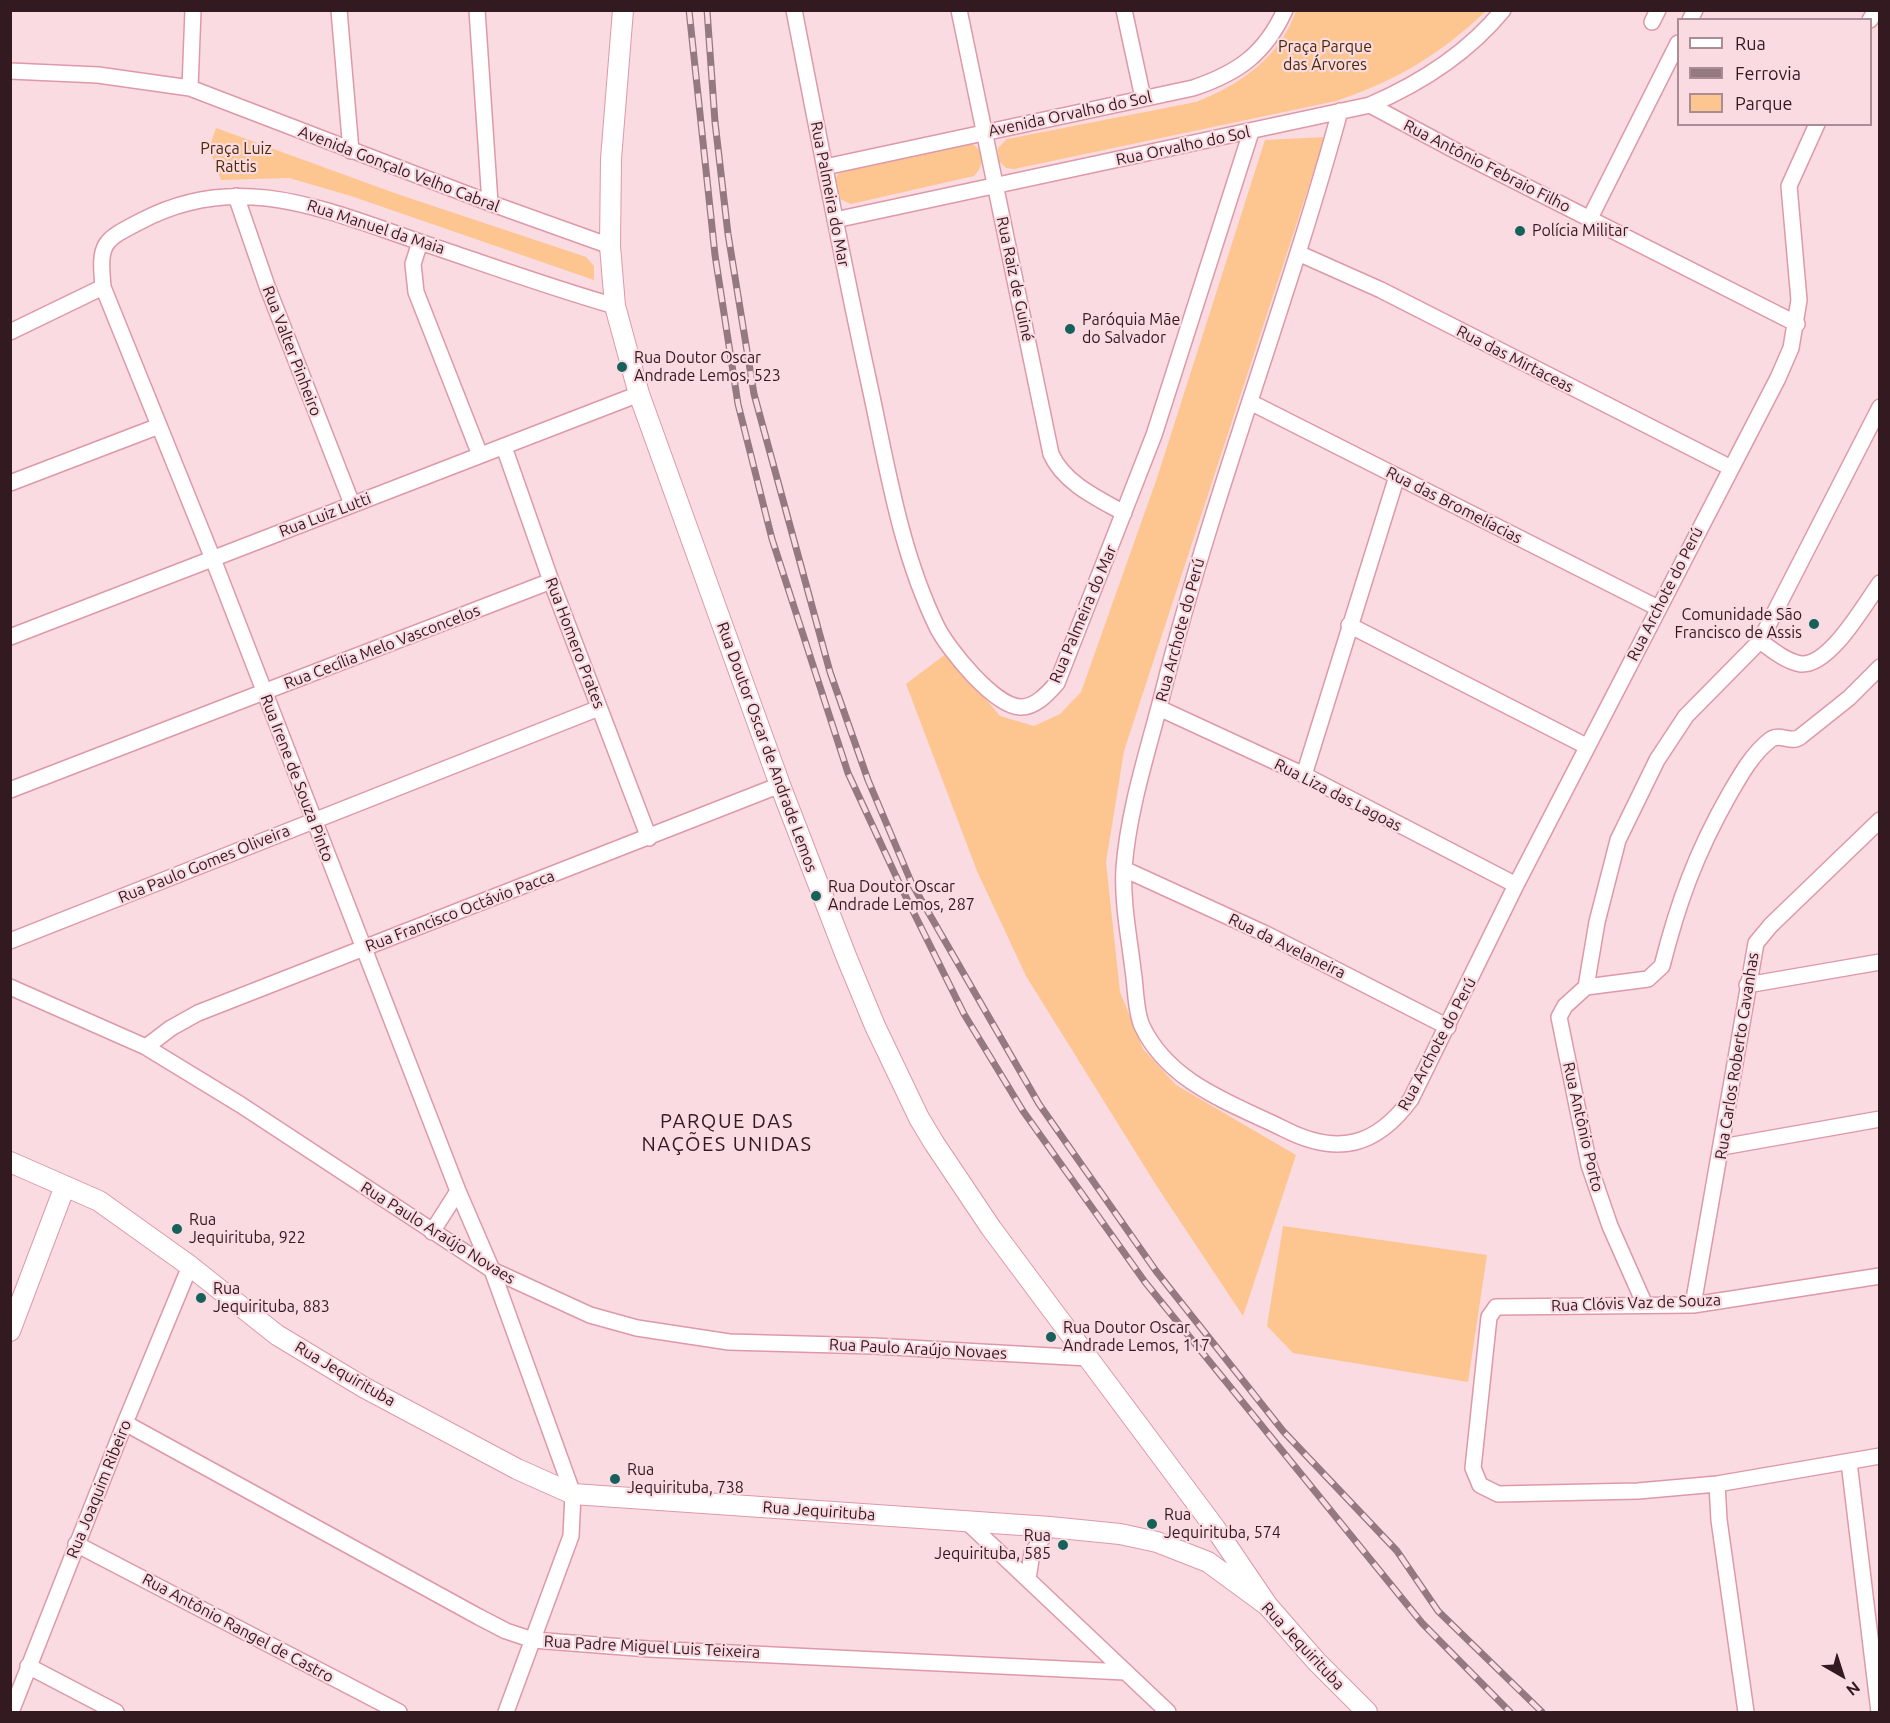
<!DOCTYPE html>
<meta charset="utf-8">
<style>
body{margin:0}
#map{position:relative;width:1890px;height:1723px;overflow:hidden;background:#f9dbe1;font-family:Ubuntu,sans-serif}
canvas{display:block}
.frame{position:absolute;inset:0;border:12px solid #331920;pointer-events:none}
.legend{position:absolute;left:1677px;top:18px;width:195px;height:108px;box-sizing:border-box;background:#f9dbe1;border:2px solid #aa8d94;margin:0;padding:8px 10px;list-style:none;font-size:18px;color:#331920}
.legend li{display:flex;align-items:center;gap:12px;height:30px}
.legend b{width:30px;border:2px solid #aa8d94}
.north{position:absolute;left:1812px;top:1645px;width:60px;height:60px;-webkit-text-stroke:4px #f9dbe1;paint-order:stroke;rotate:141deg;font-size:16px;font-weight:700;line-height:24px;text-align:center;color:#331920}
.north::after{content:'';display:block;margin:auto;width:21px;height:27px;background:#331920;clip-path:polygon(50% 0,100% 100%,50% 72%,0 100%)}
</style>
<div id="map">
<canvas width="1890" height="1723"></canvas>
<div class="frame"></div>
<ul class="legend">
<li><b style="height:8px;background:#fff"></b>Rua</li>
<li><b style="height:8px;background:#957980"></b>Ferrovia</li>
<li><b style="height:16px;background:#fdc690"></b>Parque</li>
</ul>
<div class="north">N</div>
</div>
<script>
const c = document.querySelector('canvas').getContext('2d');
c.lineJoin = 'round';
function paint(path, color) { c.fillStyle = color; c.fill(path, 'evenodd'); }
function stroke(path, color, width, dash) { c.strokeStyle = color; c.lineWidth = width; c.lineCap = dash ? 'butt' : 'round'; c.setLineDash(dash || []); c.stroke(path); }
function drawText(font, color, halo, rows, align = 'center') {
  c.font = font + ' Ubuntu,sans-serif'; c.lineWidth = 4.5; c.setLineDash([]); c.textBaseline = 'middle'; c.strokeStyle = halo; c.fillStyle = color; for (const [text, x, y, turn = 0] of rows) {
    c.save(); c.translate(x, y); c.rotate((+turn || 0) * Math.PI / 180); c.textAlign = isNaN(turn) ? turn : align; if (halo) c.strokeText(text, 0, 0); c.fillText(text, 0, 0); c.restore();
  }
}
const green = new Path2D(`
 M1296,11H1486C1439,55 1398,80 1336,101L1014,169L1006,168L999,161L998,148L1007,139L1196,102C1240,85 1280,57 1296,11Z
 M216,128L400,195L586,257L594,266V280L351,196L289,178L221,180L209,148Z
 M1325,137L1124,751L1106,862L1120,992L1143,1049L1176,1085L1296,1155L1243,1316L1156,1185L1026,976L977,871L906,684L947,653L1000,716L1034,726L1060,714L1081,692L1157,478L1265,140Z
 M969,142C984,149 986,164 974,176L851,204L836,197L833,183L839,173Z
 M1283,1226L1487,1255L1468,1382L1293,1353L1267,1326Z`);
const minor = new Path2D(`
 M339,10L351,151
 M477,10L490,203
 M794,10C819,138 843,265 871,392C888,472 901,553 937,627C948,649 994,706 1020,707C1035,708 1048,693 1057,683L1154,435L1251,132
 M959,10L1051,454C1064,483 1097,498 1124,513
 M1124,10L1143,98
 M1690,20L1695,10
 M1870,20L1876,10
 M1652,22L1658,10
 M10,71L98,75L190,88L490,203L610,246
 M190,88L193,10
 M1370,105L1456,151L1797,324
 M1340,111C1288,302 1215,488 1166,680C1151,742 1129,804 1124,868C1122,902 1129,936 1133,970C1136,987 1135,1010 1142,1026C1169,1083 1231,1103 1284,1129C1337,1156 1376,1147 1411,1099L1516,885L1778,378L1791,348L1799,300L1789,186L1817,124
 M825,167L1193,88C1238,73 1265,54 1285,10
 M236,196L267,286L352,504
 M1590,218L1678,43
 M835,220L1370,105C1421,83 1467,54 1503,10
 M420,242L413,264L416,292L480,455
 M1298,253L1381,290L1731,468
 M103,287L213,559L458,1191L492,1270L573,1494L571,1536L506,1712
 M10,332L103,287C99,243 102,241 141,221C237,170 323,209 417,241C483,263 548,287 615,306
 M1250,402L1658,608
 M1880,407L1760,641C1772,650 1787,662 1801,664C1830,666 1864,605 1880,583
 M504,447L551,581L649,838
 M10,483L159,426
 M1349,625L1586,746
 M10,637L639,394
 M1159,708L1304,775L1516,885
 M1304,775L1397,476
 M10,790L551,581
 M1124,869L1266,934L1448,1027
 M10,941L599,708
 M1747,985L1880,962
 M10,987L146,1047L241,1105L492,1270L590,1315L637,1328L729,1342L874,1346L1088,1358
 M1586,987L1648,979L1662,966C1678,903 1696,853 1729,795C1740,776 1752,754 1770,740C1780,732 1790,744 1800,737L1849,698L1880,667
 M146,1047L171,1028L198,1013L780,785
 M1722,1147L1880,1119
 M432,1232L458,1191
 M1880,1276L1693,1305L1496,1307L1489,1317L1473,1468L1480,1485L1498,1494L1638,1491L1717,1484L1880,1456
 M1645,1305L1610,1226L1589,1165L1559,1017L1565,1006L1586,987L1597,922L1618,840L1657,760L1686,716L1760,641
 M1693,1305L1756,943L1771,925L1880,820
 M125,1423L479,1617L506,1631L533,1640L649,1649L1125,1672
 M1849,1462L1879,1712
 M1717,1484L1719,1520L1746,1712
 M965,1520L1168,1712
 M76,1544L399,1712
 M1028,1579L1032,1553L1050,1527
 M28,1666L116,1712
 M11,1712L125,1423L190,1266`);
const tertiary = new Path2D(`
 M623,10L611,159L610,246L615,306L639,394L780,785L846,956L875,1026L919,1118L934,1143L991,1228L1215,1528L1268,1606
 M10,1162L99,1201L190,1266L277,1335L365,1388L517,1469L573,1494L1050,1527L1120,1534L1157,1542L1208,1562L1268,1606L1316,1661L1367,1712
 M10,1331L65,1186`);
const rail = new Path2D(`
 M689,10L715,255L738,404L772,539L848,773L902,889L964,1014L1023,1111L1145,1282L1422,1623L1510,1712
 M707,10L715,122L728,234L754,394L830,672L868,780L912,884L1039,1104L1156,1271L1283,1431L1397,1551L1438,1611L1542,1712`);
const markers = [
 [1520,231,6,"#16625b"],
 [1070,329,6,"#16625b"],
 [622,367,6,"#16625b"],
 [1814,624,6,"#16625b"],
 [816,896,6,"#16625b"],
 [177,1229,6,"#16625b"],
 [201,1298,6,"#16625b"],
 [1051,1337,6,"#16625b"],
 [615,1479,6,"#16625b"],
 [1152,1524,6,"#16625b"],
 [1063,1545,6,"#16625b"]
];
const parkNames = [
 ["Praça Parque",1325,47],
 ["das Árvores",1325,65],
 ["Praça Luiz",236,149],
 ["Rattis",236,167]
];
const streetNames = [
 ["Avenida Orvalho do Sol",1070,114,-12],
 ["Rua Orvalho do Sol",1183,146,-12],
 ["Rua Antônio Febraio Filho",1487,166,27],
 ["Avenida Gonçalo Velho Cabral",399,169,21],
 ["Rua Palmeira do Mar",830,194,79],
 ["Rua Manuel da Maia",376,227,18],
 ["Rua Raiz de Guiné",1015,279,78],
 ["Rua Valter Pinheiro",292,351,69],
 ["Rua das Mirtaceas",1515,359,27],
 ["Rua das Bromelíacias",1454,505,27],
 ["Rua Luiz Lutti",325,515,-21],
 ["Rua Archote do Perú",1665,594,-63],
 ["Rua Palmeira do Mar",1083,614,-67],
 ["Rua Archote do Perú",1180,630,-75],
 ["Rua Homero Prates",575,643,69],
 ["Rua Cecília Melo Vasconcelos",382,647,-21],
 ["Rua Doutor Oscar de Andrade Lemos",767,747,70],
 ["Rua Irene de Souza Pinto",297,778,69],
 ["Rua Liza das Lagoas",1338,795,27],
 ["Rua Paulo Gomes Oliveira",204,864,-22],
 ["Rua Francisco Octávio Pacca",460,911,-21],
 ["Rua da Avelaneira",1287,946,26],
 ["Rua Archote do Perú",1437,1044,-62],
 ["Rua Carlos Roberto Cavanhas",1737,1056,-81],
 ["Rua Antônio Porto",1583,1127,77],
 ["Rua Paulo Araújo Novaes",438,1233,32],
 ["Rua Clóvis Vaz de Souza",1636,1303,-2],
 ["Rua Paulo Araújo Novaes",918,1349,3],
 ["Rua Jequirituba",345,1374,30],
 ["Rua Joaquim Ribeiro",99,1489,-68],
 ["Rua Jequirituba",819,1511,4],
 ["Rua Antônio Rangel de Castro",238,1628,28],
 ["Rua Jequirituba",1303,1646,47],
 ["Rua Padre Miguel Luis Teixeira",652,1647,3]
];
const poiNames = [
 ["Polícia Militar",1532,231],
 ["Paróquia Mãe",1082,320],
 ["do Salvador",1082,338],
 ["Rua Doutor Oscar",634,358],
 ["Andrade Lemos, 523",634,376],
 ["Comunidade São",1802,615,"right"],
 ["Francisco de Assis",1802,633,"right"],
 ["Rua Doutor Oscar",828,887],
 ["Andrade Lemos, 287",828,905],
 ["Rua",189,1220],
 ["Jequirituba, 922",189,1238],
 ["Rua",213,1289],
 ["Jequirituba, 883",213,1307],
 ["Rua Doutor Oscar",1063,1328],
 ["Andrade Lemos, 117",1063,1346],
 ["Rua",627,1470],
 ["Jequirituba, 738",627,1488],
 ["Rua",1164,1515],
 ["Jequirituba, 574",1164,1533],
 ["Rua",1051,1536,"right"],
 ["Jequirituba, 585",1051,1554,"right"]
];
const quarterNames = [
 ["PARQUE DAS",727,1121],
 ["NAÇÕES UNIDAS",727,1144]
];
paint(green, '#fdc690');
stroke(minor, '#de99a8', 18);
stroke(tertiary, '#de99a8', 22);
stroke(minor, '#fff', 15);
stroke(tertiary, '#fff', 20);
stroke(rail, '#957980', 7);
stroke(rail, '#f9dbe1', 4.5, [14]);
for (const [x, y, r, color] of markers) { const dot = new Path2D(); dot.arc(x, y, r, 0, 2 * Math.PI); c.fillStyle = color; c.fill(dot); stroke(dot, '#f9dbe1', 2); }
drawText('16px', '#4b2b05', '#f9dbe1', parkNames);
drawText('16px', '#331920', '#f9dbe1', streetNames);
drawText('16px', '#331920', '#f9dbe1', poiNames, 'left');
c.letterSpacing = '1.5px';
drawText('20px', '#331920', '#f9dbe1', quarterNames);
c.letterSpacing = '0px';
</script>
